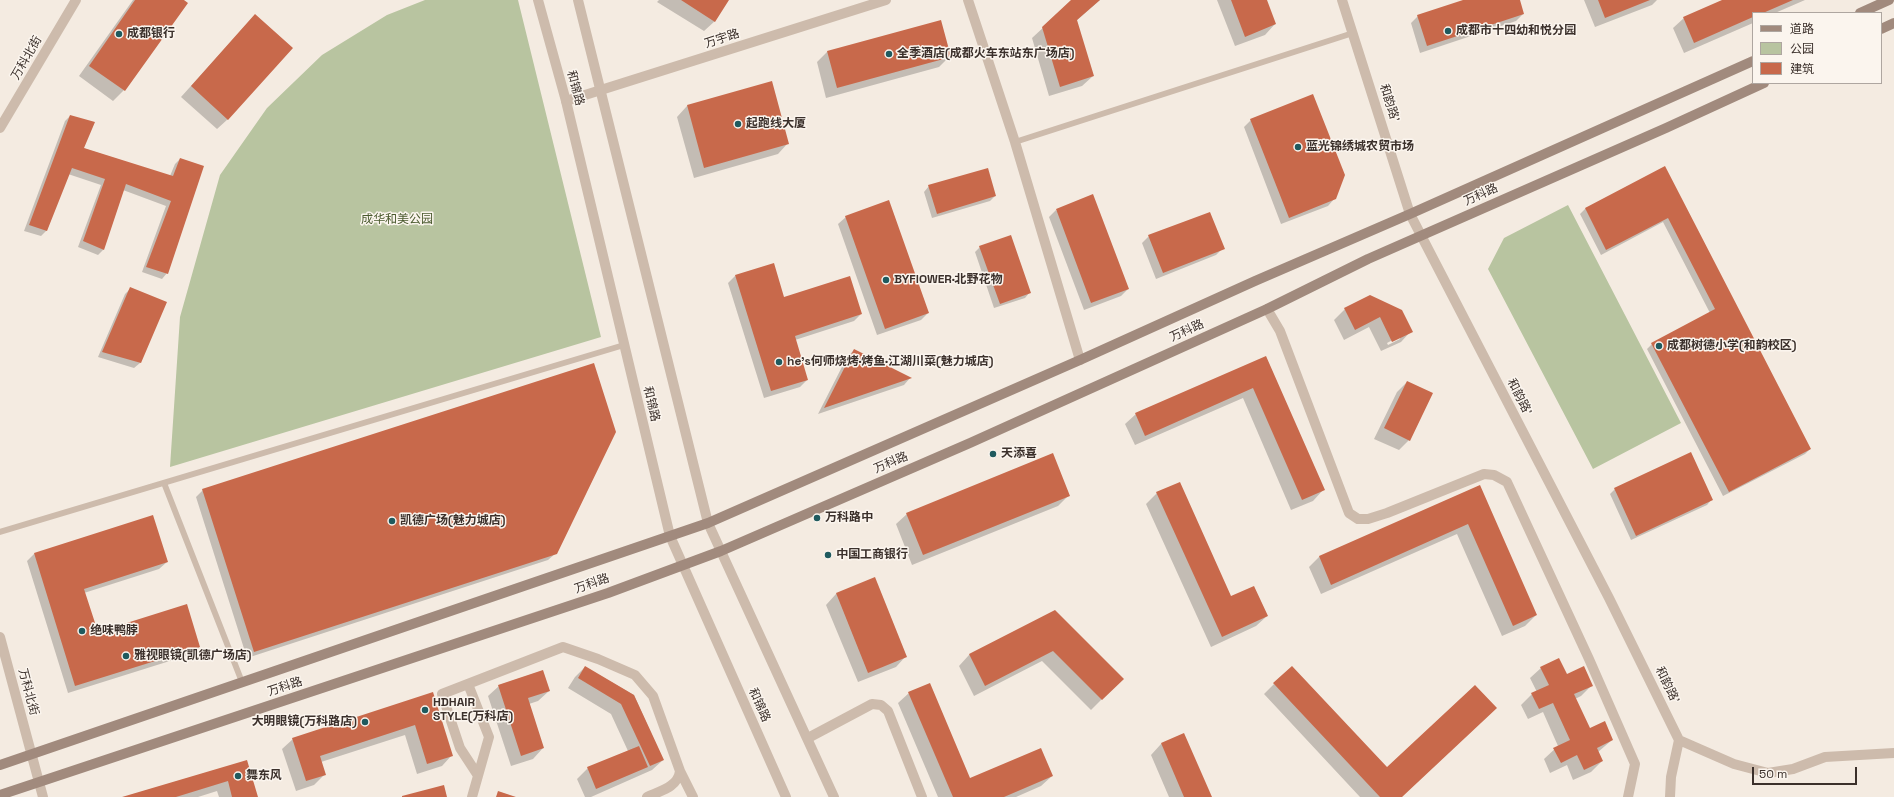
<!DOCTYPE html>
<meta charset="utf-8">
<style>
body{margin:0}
#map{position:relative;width:1894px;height:797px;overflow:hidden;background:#f4ebe1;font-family:"Space Grotesk","Noto Sans SC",sans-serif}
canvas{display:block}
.legend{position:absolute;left:1752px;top:12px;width:130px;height:72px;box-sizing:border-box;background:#fbf5ee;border:1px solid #aea6a0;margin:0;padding:5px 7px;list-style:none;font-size:12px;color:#3b302b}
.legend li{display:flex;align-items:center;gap:8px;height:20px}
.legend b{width:20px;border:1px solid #aea6a0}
.scale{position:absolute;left:1752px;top:767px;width:105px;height:18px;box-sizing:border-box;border:2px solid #3b302b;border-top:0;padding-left:5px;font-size:12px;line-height:14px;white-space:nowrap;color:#3b302b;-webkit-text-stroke:3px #fbf5ee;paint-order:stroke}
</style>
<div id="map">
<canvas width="1894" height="797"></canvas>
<ul class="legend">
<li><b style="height:5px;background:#a18a7d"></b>道路</li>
<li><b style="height:11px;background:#b8c4a0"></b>公园</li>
<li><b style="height:11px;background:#c8694b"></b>建筑</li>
</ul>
<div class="scale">50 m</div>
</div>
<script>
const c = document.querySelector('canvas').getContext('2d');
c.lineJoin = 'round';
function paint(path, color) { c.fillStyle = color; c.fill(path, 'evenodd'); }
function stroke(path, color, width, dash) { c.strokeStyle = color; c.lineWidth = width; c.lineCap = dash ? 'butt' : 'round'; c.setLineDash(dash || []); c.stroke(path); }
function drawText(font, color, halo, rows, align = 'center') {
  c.font = font + ' "Space Grotesk","Noto Sans SC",sans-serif'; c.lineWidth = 3; c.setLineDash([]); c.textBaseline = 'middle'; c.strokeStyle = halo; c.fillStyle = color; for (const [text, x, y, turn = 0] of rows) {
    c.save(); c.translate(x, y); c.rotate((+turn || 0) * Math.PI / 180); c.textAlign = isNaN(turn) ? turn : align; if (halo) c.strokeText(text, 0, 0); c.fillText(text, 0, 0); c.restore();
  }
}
const green = new Path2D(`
 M425,0H518L601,337L170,467L180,317L220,175L267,108L322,55L387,15Z
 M1568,205L1681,423L1593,469L1488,269L1504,238Z`);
const shadow = new Path2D(`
 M133,0H182L186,3L124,90L113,101L79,76Z
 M659,0H728L715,21L704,31L657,2Z
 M1073,0H1100L1076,21L1093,76L1082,86L1049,96L1032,38Z
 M1217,0H1266L1275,24L1265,35L1235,46Z
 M1466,0H1518L1523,14L1516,21L1420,53L1411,23L1418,16Z
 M1584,0H1657L1652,5L1595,27Z
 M1724,0H1805L1775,13H1753V23L1684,53L1673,28L1684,18Z
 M940,21L950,56L939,67L826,98L817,62L827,52Z
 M245,26L228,119L217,129L181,97Z
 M771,82L788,143L778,154L694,178L677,117L687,106Z
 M70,116L83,148L170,176L175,164L180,159L167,273L162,279L142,272L166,206L123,190L103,250L98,255L78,247L101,185L68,174L47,230L41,236L24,231L65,121Z
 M1251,120L1335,198L1328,206L1281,224L1244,127Z
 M1664,168L1810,449L1805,454L1723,496L1647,349L1652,344L1710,313L1663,222L1601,255L1580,214L1585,209Z
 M929,186L995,196L990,201L932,218L924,192Z
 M1056,210L1128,289L1121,296L1084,310L1049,217Z
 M846,217L928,313L921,320L877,335L838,224Z
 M1149,236L1223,248L1216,255L1156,279L1142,243Z
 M980,247L1030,292L1025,298L994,308L975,252Z
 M735,276L783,298L861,314L854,321L795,340L807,380L800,387L764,398L728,283Z
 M130,289L140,363L134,368L98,357L125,294Z
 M1370,296L1411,331L1401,342L1381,351L1369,327L1344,340L1334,320L1345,309ZM1400,336V339L1388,345L1387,343Z
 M854,350L910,378L904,385L818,414L847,357Z
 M1266,357L1323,490L1313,501L1291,510L1243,398L1135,445L1125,424L1136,414Z
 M1407,382L1409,440L1399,450L1374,439L1397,392Z
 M1479,486L1536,615L1525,626L1502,636L1457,534L1321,594L1309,567L1319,557Z
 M1615,489L1712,499L1707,505L1631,540L1610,494Z
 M203,490L556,553L548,560L247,658L196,497Z
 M1157,493L1231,597L1267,616L1256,626L1211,647L1146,504Z
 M1069,495L1058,506L912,565L896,524L907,514Z
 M34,554L167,562L159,569L84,593L97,634L199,647L192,654L68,693L27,561Z
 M874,579L906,656L896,667L858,682L826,605L836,594Z
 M1055,611L1122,679L1091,710L1042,661L974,696L959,666L969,655Z
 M585,667L634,695L663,760L652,770L591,797H585L577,779L588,768L628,751L611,714L568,688L575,677Z
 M1541,668L1566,675L1592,685L1581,696L1575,699L1589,730L1612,740L1598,752L1602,761L1591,772L1573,780L1567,765L1550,773L1544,759L1558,746L1543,712L1528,719L1521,705L1532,694L1537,692L1530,678Z
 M1274,684L1401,797H1360L1264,694Z
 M499,686L549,691L538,701L529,704L543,748L533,759L511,766L488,696Z
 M909,693L970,779L1052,776L1041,786L1016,797H938L898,703Z
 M432,694L452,755L442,766L417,774L405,735L321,762L325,774L314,785L296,791L282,749L293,739Z
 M1184,734L1211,797H1169L1151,755L1161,744Z
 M246,761L257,797H219L217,791L198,797H124Z`);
const building = new Path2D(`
 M135,0H184L188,3L125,91L89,66Z
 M681,0H729L715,22Z
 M1071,0H1100L1077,20L1094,76L1060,87L1042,27Z
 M1231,0H1267L1276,24L1245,37Z
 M1463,0H1520L1524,14L1427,46L1417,15Z
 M1598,0H1650L1605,18Z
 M1722,0H1793L1763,13H1753V17L1694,43L1683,17Z
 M255,14L293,48L228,120L191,86Z
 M941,20L951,57L837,88L827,51Z
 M772,81L789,144L704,168L687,105Z
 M1313,94L1345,175L1336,199L1289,218L1250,119Z
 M70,115L95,122L84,148L173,176L180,158L204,166L168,274L146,267L171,201L126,184L104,250L83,241L105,179L72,168L47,231L29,225Z
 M1665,166L1811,449L1729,492L1651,343L1715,309L1668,218L1606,250L1585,208Z
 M988,168L996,196L937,214L928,185Z
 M1093,194L1129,289L1091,303L1056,209Z
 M889,200L929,313L885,329L845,216Z
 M1210,212L1225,249L1163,273L1148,235Z
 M1011,235L1031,293L1000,304L979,246Z
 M774,263L784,297L850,276L862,314L795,336L808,380L771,391L735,275Z
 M130,287L167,302L141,363L102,352Z
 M1370,295L1402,310L1413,332L1392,342L1380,317L1355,330L1344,308Z
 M854,349L912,378L824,408Z
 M1266,356L1325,490L1302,500L1253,388L1145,436L1135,413Z
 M594,363L616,432L557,554L254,652L202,489Z
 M1407,381L1433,393L1410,441L1384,428Z
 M1691,452L1713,500L1636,536L1614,488Z
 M1053,453L1070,496L923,555L906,513Z
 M1180,482L1231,596L1254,586L1268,616L1222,637L1156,492Z
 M1480,485L1537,615L1513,626L1468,524L1331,585L1319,556Z
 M153,515L168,562L84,589L98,632L187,604L200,647L75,686L34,553Z
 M875,577L907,657L868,673L836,593Z
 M1055,610L1124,679L1102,700L1053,651L985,686L969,654Z
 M1559,658L1567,674L1584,666L1593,686L1574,694L1590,728L1605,721L1613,740L1597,748L1603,761L1584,770L1577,755L1561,763L1553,748L1570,740L1553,703L1539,709L1531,693L1549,685L1540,667Z
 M585,666L634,695L664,760L650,766L621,704L578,678Z
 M1292,666L1387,767L1475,685L1497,708L1402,797H1380L1273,683Z
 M543,670L550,691L528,698L544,748L521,756L498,685Z
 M930,683L970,778L1041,748L1053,776L1004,797H953L908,692Z
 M433,692L453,756L427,764L415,725L320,756L326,775L306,781L292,738Z
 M1184,733L1212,797H1184L1161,743Z
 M639,746L648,767L596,789L587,767Z
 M247,760L258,797H232L228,781L176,797H122Z
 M444,785L447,797H402V796Z
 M498,791L516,797H496Z`);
const service = new Path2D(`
 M1015,142L1353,33
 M164,483L242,682
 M0,532L624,345`);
const minor = new Path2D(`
 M968,0L1015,142L1080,360
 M1342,0L1410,214L1609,598L1679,740L1671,777L1670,797
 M566,101L886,0
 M0,128L76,0
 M1267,309L1280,331L1349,513L1358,519H1368L1387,513L1484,474L1494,475L1507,482L1589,659L1635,764L1628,797
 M0,637L43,797
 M468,684L489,737L472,797
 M808,738L872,704L881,705L888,711L922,797
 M1679,740L1734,764L1768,773L1793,769L1825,757L1894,753
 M477,774L460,748L442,694L563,647L598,659L635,675L653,696L680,771L693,797
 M647,797C660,791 678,787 680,771`);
const tertiary = new Path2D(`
 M538,0L566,101L670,536L786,797
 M578,0L708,523L834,797`);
const secondary = new Path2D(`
 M1860,13L1889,0
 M1881,29L1894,23
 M0,765L708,523L1080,360L1255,281L1410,214L1753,61
 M0,795L608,593L721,551L970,443L1267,309L1368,259L1666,128L1764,83`);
const markers = [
 [1448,31,4,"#1f5a5e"],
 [119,34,4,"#1f5a5e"],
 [889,54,4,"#1f5a5e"],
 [738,124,4,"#1f5a5e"],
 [1298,147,4,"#1f5a5e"],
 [886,280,4,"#1f5a5e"],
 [1659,346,4,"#1f5a5e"],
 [779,362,4,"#1f5a5e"],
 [993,454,4,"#1f5a5e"],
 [817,518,4,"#1f5a5e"],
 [392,521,4,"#1f5a5e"],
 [828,555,4,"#1f5a5e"],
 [82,631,4,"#1f5a5e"],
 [126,656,4,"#1f5a5e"],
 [425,710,4,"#1f5a5e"],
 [365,722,4,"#1f5a5e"],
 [238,776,4,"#1f5a5e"]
];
const poiNames = [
 ["成都市十四幼和悦分园",1456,31],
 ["成都银行",127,34],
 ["全季酒店(成都火车东站东广场店)",897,54],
 ["起跑线大厦",746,124],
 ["蓝光锦绣城农贸市场",1306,147],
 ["BYFlOWER·北野花物",894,280],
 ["成都树德小学(和韵校区)",1667,346],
 ["he's何师烧烤·烤鱼·江湖川菜(魅力城店)",787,362],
 ["天添喜",1001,454],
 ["万科路中",825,518],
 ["凯德广场(魅力城店)",400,521],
 ["中国工商银行",836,555],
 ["绝味鸭脖",90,631],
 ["雅视眼镜(凯德广场店)",134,656],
 ["HDHAIR",433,703],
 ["STYLE(万科店)",433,717],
 ["大明眼镜(万科路店)",357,722,"right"],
 ["舞东风",246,776]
];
const streetNames = [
 ["万宇路",722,39,-18],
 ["万科北街",27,58,-60],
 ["和锦路",575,88,75],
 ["和韵路’",1389,103,72],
 ["万科路",1481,195,-24],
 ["万科路",1187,331,-24],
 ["和韵路’",1519,397,63],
 ["和锦路",651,404,77],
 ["万科路",891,463,-23],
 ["万科路",592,584,-19],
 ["和韵路’",1667,685,64],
 ["万科路",285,687,-18],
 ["万科北街",28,692,75],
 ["和锦路",759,705,66]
];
const parkNames = [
 ["成华和美公园",397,220]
];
paint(green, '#b8c4a0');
paint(shadow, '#0003');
paint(building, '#c8694b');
stroke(service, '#cdbbac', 6);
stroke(minor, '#cdbbac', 10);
stroke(tertiary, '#cdbbac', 10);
stroke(secondary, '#a18a7d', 10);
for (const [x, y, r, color] of markers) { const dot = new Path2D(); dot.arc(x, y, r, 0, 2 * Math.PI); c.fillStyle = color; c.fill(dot); stroke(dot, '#fbf5ee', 1.5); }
drawText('bold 12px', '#3b302b', '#fbf5ee', poiNames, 'left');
drawText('12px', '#3b302b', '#fbf5ee', streetNames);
drawText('12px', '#4a5a2e', '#fbf5ee', parkNames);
</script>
